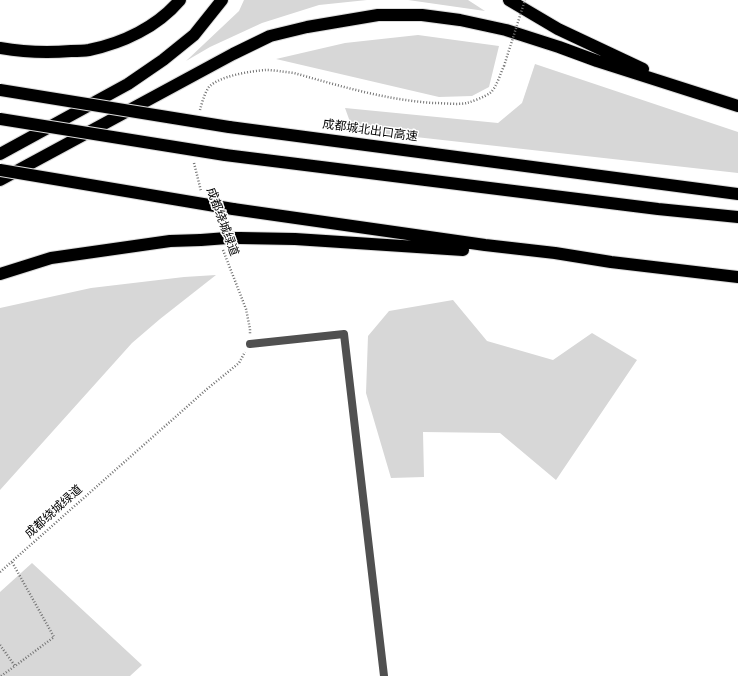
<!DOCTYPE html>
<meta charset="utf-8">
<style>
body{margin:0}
canvas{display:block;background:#fff}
</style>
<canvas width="738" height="676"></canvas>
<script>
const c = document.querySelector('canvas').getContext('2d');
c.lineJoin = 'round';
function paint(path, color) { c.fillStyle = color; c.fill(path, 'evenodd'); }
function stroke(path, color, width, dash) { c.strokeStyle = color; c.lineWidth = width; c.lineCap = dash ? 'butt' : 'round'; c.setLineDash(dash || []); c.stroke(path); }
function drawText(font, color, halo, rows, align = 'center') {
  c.font = font + ' "DejaVu Sans","Noto Sans SC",sans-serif'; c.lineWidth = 3; c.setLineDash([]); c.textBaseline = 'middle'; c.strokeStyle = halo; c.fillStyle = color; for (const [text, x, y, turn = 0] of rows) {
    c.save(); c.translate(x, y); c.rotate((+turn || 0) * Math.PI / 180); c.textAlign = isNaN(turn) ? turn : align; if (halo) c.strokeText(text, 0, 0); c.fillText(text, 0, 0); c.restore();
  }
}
const green = new Path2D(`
 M244,0H367L319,5L262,23L210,47L186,61L239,11Z
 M408,0H468L485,11Z
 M418,35L499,46L489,87L472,96L439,97L276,59L345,43Z
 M535,64L738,132V173L353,130L345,108L498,123L522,103Z
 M216,275L160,319L132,343L0,490V308L91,288L184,277Z
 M453,300L487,341L553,360L592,333L637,360L556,480L500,433L423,432L424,477L391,478L366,393L368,336L389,311Z
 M32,563L142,665L130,676H0V592Z`);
const path = new Path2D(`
 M200,110C202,103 204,94 209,87C219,76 251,71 266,70C275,70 284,72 294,73C340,86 386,100 434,103C445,103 457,105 467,103C474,101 484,97 490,93C497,87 500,74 504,66
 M194,163L201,191
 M223,250L246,309L250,329V334
 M0,572L207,389L239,363L245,352
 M0,645L15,666L54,637L12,562
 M1,676L15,666`);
const street = new Path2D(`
 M250,344L344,334L384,676`);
const highway = new Path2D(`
 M509,0L558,29L643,69
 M0,48C23,52 47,53 71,51C77,51 83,51 89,50C123,43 157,27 180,0
 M229,127L738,194
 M0,154L128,84L163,60L194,35L222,0
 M225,155L658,209L738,217
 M0,180L233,54L270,36L307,27L378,15H422L460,20L506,30L559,47L597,61L738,106
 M233,209L485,245L555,253L611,262L738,277
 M227,238H240L295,239L463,250
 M0,274L51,258L170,241L201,240`);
const pathBridge = new Path2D(`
 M504,66L525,0`);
const highwayBridge = new Path2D(`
 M0,90L229,127
 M0,119L225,155
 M0,170L233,209
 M201,240L227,238`);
const streetNames = [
 ["成都城北出口高速",370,131,8],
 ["成都绕城绿道",222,222,70],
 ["成都绕城绿道",54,512,-42]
];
paint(green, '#d7d7d7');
stroke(highway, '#dbdbdb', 14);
stroke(path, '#727272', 2.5, [1, 2]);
stroke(street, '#505050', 8);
stroke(highway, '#000', 12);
stroke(highwayBridge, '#dbdbdb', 14, []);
stroke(pathBridge, '#727272', 2.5, [1, 2]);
stroke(highwayBridge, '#000', 12);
drawText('12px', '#000', '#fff', streetNames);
</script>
